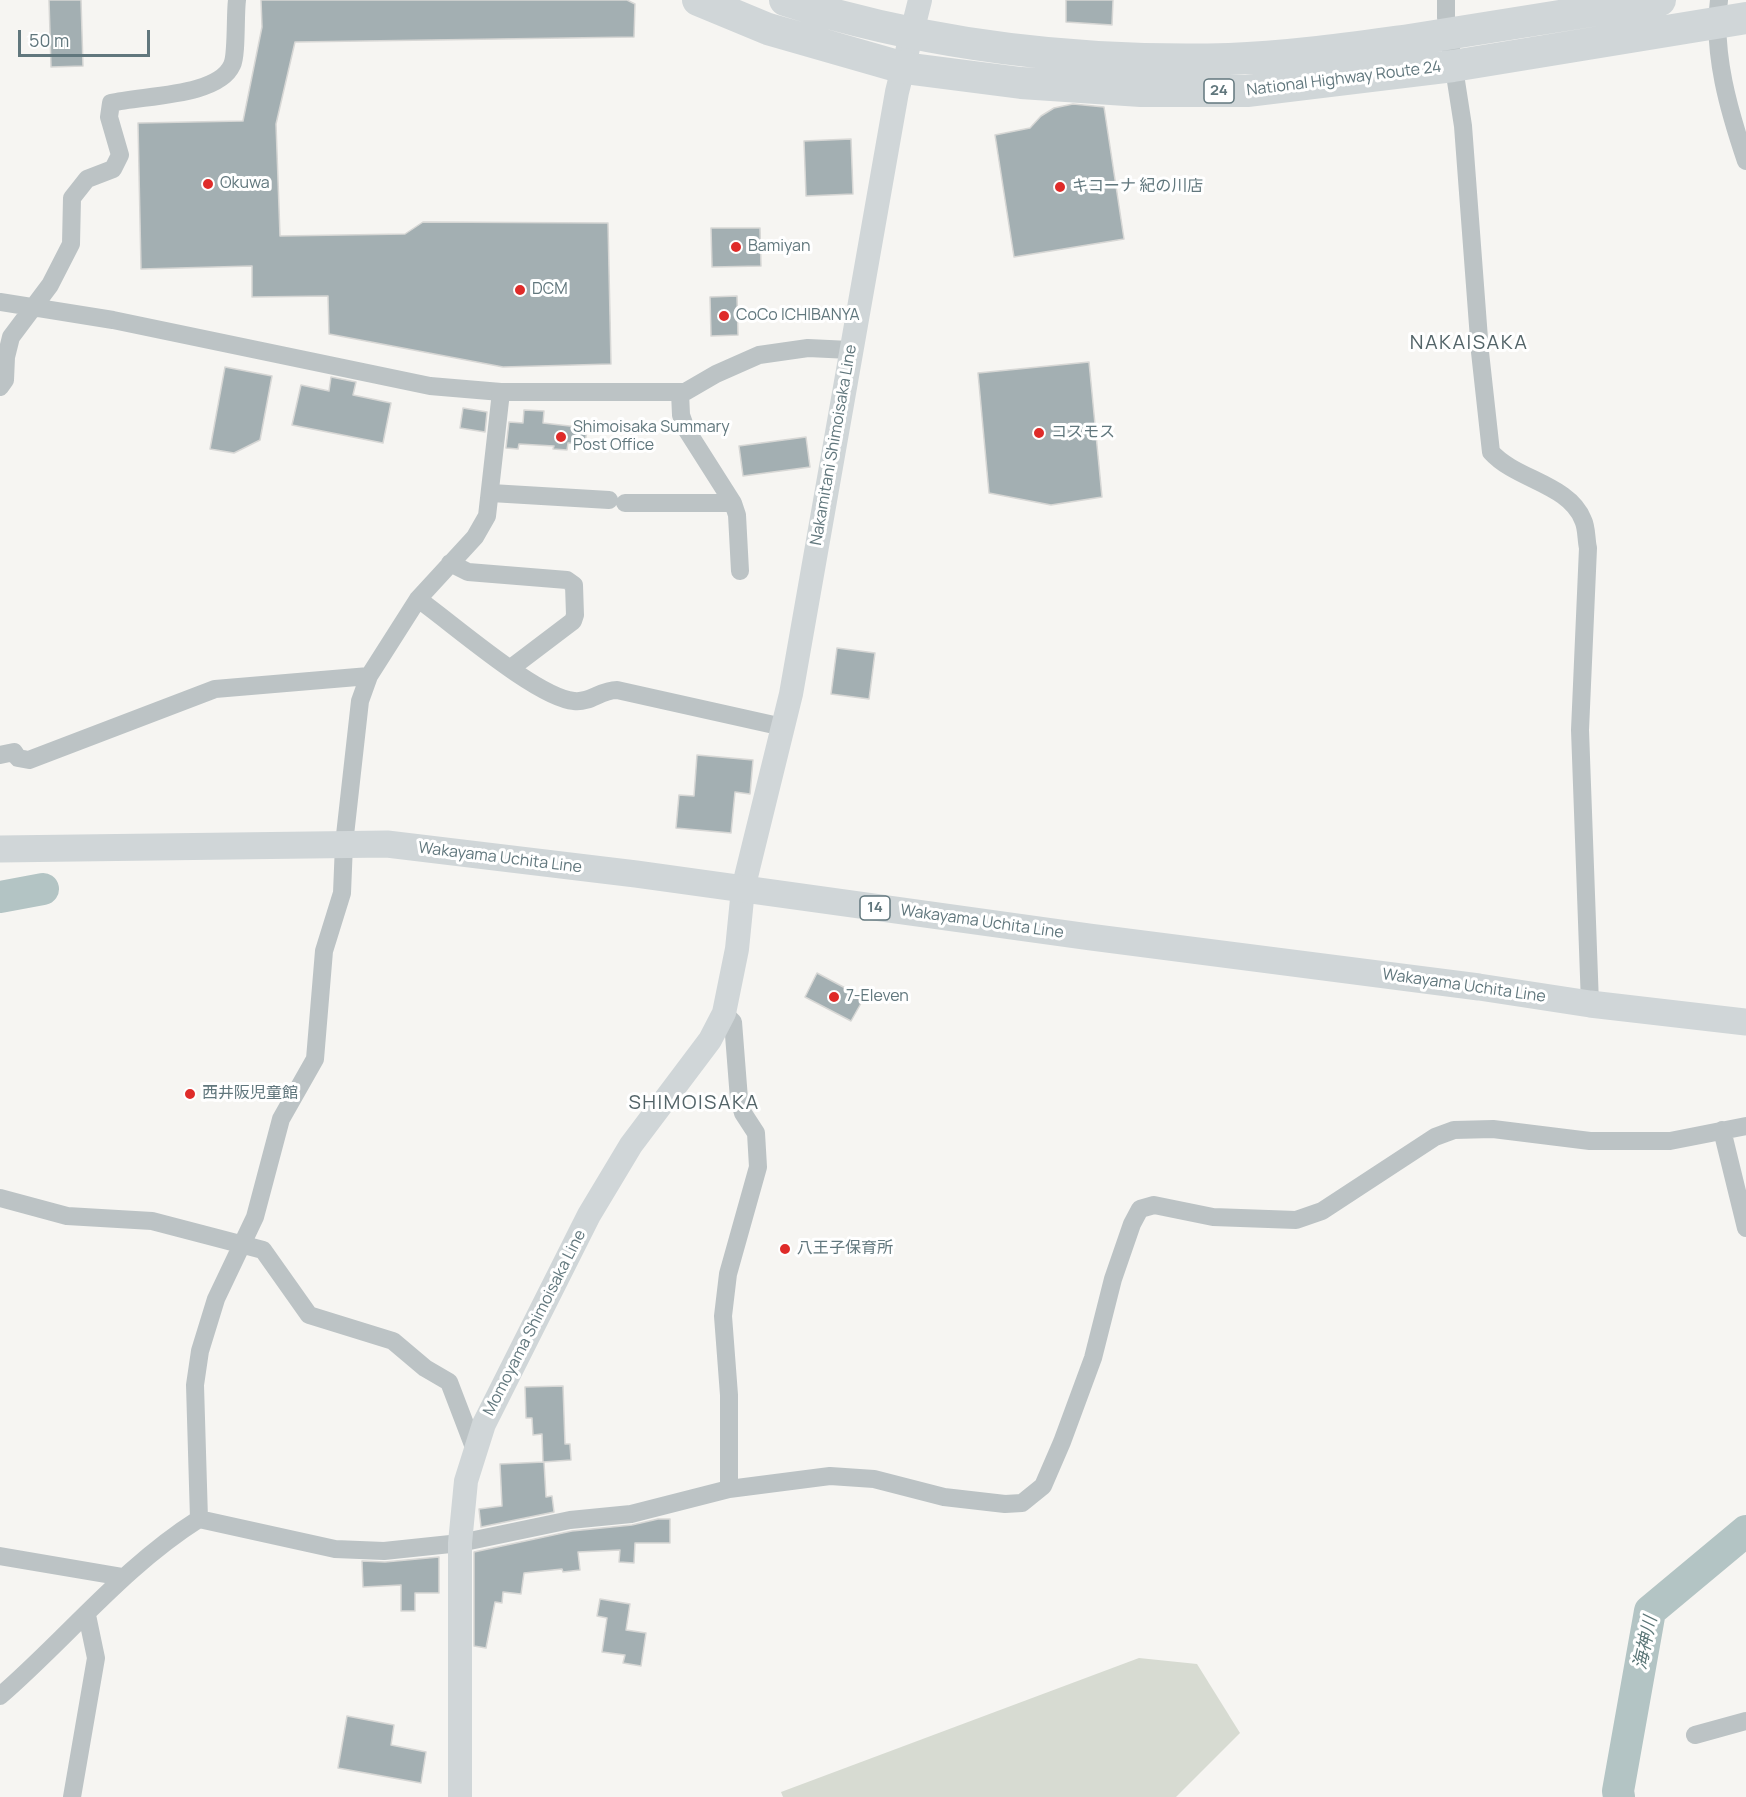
<!DOCTYPE html>
<meta charset="utf-8">
<style>
body{margin:0}
#map{position:relative;width:1746px;height:1797px;overflow:hidden;background:#f6f5f2;font-family:Manrope,sans-serif}
canvas{display:block}
.scale{position:absolute;left:18px;top:30px;width:132px;height:27px;box-sizing:border-box;border:3px solid #61777d;border-top:0;padding-left:8px;font-size:18px;line-height:21px;white-space:nowrap;color:#61777d;-webkit-text-stroke:4px #fff;paint-order:stroke}
</style>
<div id="map">
<canvas width="1746" height="1797"></canvas>
<div class="scale">50 m</div>
</div>
<script>
const c = document.querySelector('canvas').getContext('2d');
c.lineJoin = 'round';
function paint(path, color) { c.fillStyle = color; c.fill(path, 'evenodd'); }
function stroke(path, color, width, dash) { c.strokeStyle = color; c.lineWidth = width; c.lineCap = dash ? 'butt' : 'round'; c.setLineDash(dash || []); c.stroke(path); }
function drawText(font, color, halo, rows, align = 'center') {
  c.font = font + ' Manrope,"Noto Sans JP",sans-serif'; c.lineWidth = 6; c.setLineDash([]); c.textBaseline = 'middle'; c.strokeStyle = halo; c.fillStyle = color; for (const [text, x, y, turn = 0] of rows) {
    c.save(); c.translate(x, y); c.rotate((+turn || 0) * Math.PI / 180); c.textAlign = isNaN(turn) ? turn : align; if (halo) c.strokeText(text, 0, 0); c.fillText(text, 0, 0); c.restore();
  }
}
const green = new Path2D(`
 M1139,1658L1197,1664L1240,1733L1176,1797H783L781,1792Z`);
const river = new Path2D(`
 M0,897L43,889
 M1619,1797L1618,1791L1650,1611L1746,1531`);
const building = new Path2D(`
 M49,0H81L83,66L51,67Z
 M261,0H627L635,4L634,37L295,42L276,124L280,236L405,234L423,222L608,223L611,364L503,367L329,334L328,296L252,297V266L141,269L138,123L243,121L262,27Z
 M1066,0H1113L1112,25L1066,22Z
 M1073,104L1104,107L1124,239L1014,257L995,135L1030,128L1041,116L1054,108Z
 M851,139L853,194L806,196L804,141Z
 M711,228H760L761,266L712,267Z
 M737,296L738,335L711,336L710,297Z
 M1089,362L1102,497L1051,505L989,493L978,373Z
 M225,367L272,376L260,440L234,453L210,449Z
 M331,377L356,382L353,395L391,403L383,443L292,425L301,385L329,391Z
 M463,408L487,412L485,432L460,428Z
 M524,410L544,411L543,423L587,428L585,445L568,443L567,450L553,449L554,446L519,444L518,449L506,448L509,422L523,423Z
 M806,437L810,467L743,476L739,446Z
 M837,648L875,653L869,699L831,694Z
 M697,755L753,760L750,794L735,792L731,833L676,828L679,795L694,796Z
 M817,973L864,998L851,1021L805,997Z
 M563,1386L565,1444H570L571,1460L543,1462L542,1434L533,1435L532,1418H526L525,1387Z
 M544,1462L546,1497L552,1496L554,1512L481,1527L479,1509L502,1506L500,1464Z
 M658,1519H670V1543H635L634,1563L619,1562L620,1550L578,1552L580,1570L563,1572L562,1569L524,1573L521,1594L503,1592L502,1603L495,1602L486,1648L474,1646V1552L572,1531L632,1525Z
 M439,1557V1593H415V1611H401V1585L363,1587L362,1561L385,1562Z
 M600,1599L630,1604L626,1630L646,1633L641,1666L623,1663L625,1655L602,1652L607,1618L597,1616Z
 M347,1716L394,1725L391,1745L426,1752L421,1783L338,1768Z`);
const street = new Path2D(`
 M1446,0V17L1463,126L1480,352L1491,452C1516,480 1569,484 1583,520C1587,528 1586,540 1588,548L1580,730L1590,1004
 M1719,0C1712,53 1729,111 1746,161
 M0,302L113,320L430,386L501,392H685L716,374L759,355L808,348L850,350
 M0,387L5,380L6,357L11,337L50,285L71,244L72,198L87,179L113,169L120,155L109,117L111,103C142,95 218,97 232,65C237,55 235,14 237,0
 M491,493L609,500
 M625,503H733L686,429L681,415L680,392
 M733,503L737,515L740,571
 M450,563L468,572L567,580L574,585L575,615L573,621L511,668
 M418,599C452,623 537,698 574,701C591,703 600,690 617,690L783,727
 M0,755L14,752L18,758L29,760L215,689L369,676
 M724,1013L733,1022L739,1099L743,1113L756,1133L758,1167L728,1274L723,1316L729,1395V1489
 M1722,1130L1746,1228
 M0,1198L67,1216L152,1221L263,1250L309,1315L393,1341L425,1368L449,1382L475,1450
 M199,1519L195,1385L200,1351L216,1299L255,1217L281,1119L315,1059L324,951L342,893L344,844L360,701L369,676L418,599L475,537L487,516L501,392
 M0,1556L123,1577
 M0,1696C67,1638 123,1567 199,1519L335,1549L384,1551L460,1543L570,1520L631,1514L729,1489L830,1476L874,1479L944,1497L1005,1504L1022,1503L1043,1486L1062,1442L1093,1358L1113,1279L1132,1224L1140,1209L1154,1205L1213,1217L1296,1220L1322,1211L1435,1137L1454,1130L1493,1129L1590,1141H1670L1746,1126
 M1695,1735L1746,1721
 M72,1797L96,1658L87,1615`);
const secondary = new Path2D(`
 M460,1797V1543L466,1481L484,1424L589,1215L631,1145L710,1040L724,1013L737,949L743,889L791,694L897,92L920,0`);
const primary = new Path2D(`
 M0,849L387,844L636,874L1090,937L1479,987L1590,1004L1746,1022`);
const highway = new Path2D(`
 M698,0L768,29L904,68L1021,83L1141,91H1247L1453,66L1746,18
 M785,0C929,46 1078,63 1229,59C1289,57 1350,48 1409,40C1493,27 1577,13 1660,0`);
const markers = [
 [208,184,6,"#df2b29"],
 [1060,187,6,"#df2b29"],
 [736,247,6,"#df2b29"],
 [520,290,6,"#df2b29"],
 [724,316,6,"#df2b29"],
 [1039,433,6,"#df2b29"],
 [561,437,6,"#df2b29"],
 [834,997,6,"#df2b29"],
 [190,1094,6,"#df2b29"],
 [785,1249,6,"#df2b29"]
];
const shields = [
 [1219,91,30],
 [875,908,30]
];
const shieldNames = [
 ["24",1219,91],
 ["14",875,908]
];
const streetNames = [
 ["National Highway Route 24",1344,79,-7],
 ["Nakamitani Shimoisaka Line",834,445,-80],
 ["Wakayama Uchita Line",500,858,7],
 ["Wakayama Uchita Line",982,922,8],
 ["Wakayama Uchita Line",1464,986,8],
 ["Momoyama Shimoisaka Line",535,1323,-63]
];
const poiNames = [
 ["Okuwa",220,184],
 ["キコーナ 紀の川店",1072,187],
 ["Bamiyan",748,247],
 ["DCM",532,290],
 ["CoCo ICHIBANYA",736,316],
 ["Shimoisaka Summary",573,428],
 ["Post Office",573,446],
 ["コスモス",1051,433],
 ["7-Eleven",846,997],
 ["西井阪児童館",202,1094],
 ["八王子保育所",797,1249]
];
const waterNames = [
 ["海神川",1646,1643,-78]
];
const quarterNames = [
 ["NAKAISAKA",1469,343],
 ["SHIMOISAKA",694,1103]
];
paint(green, '#d7dbd2');
stroke(river, '#b3c4c4', 32);
paint(building, '#a3afb2');
stroke(building, '#d7d7d5', 1.5);
stroke(street, '#bcc3c5', 18);
stroke(secondary, '#d0d6d8', 24);
stroke(primary, '#d0d6d8', 27);
stroke(highway, '#d0d6d8', 32);
for (const [x, y, r, color] of markers) { const dot = new Path2D(); dot.arc(x, y, r, 0, 2 * Math.PI); c.fillStyle = color; c.fill(dot); stroke(dot, '#fff', 2); }
for (const [x, y, w] of shields) { const box = new Path2D(); box.roundRect(x - w / 2, y - 12, w, 24, 4.5); c.fillStyle = '#fff'; c.fill(box); stroke(box, '#61777d', 1.5); }
drawText('bold 15px', '#61777d', null, shieldNames);
drawText('16px', '#61777d', '#fff', streetNames);
drawText('16px', '#61777d', '#fff', poiNames, 'left');
drawText('italic 18px', '#5c7778', '#fff', waterNames);
c.letterSpacing = '1.5px';
drawText('20px', '#536468', '#fff', quarterNames);
c.letterSpacing = '0px';
</script>
